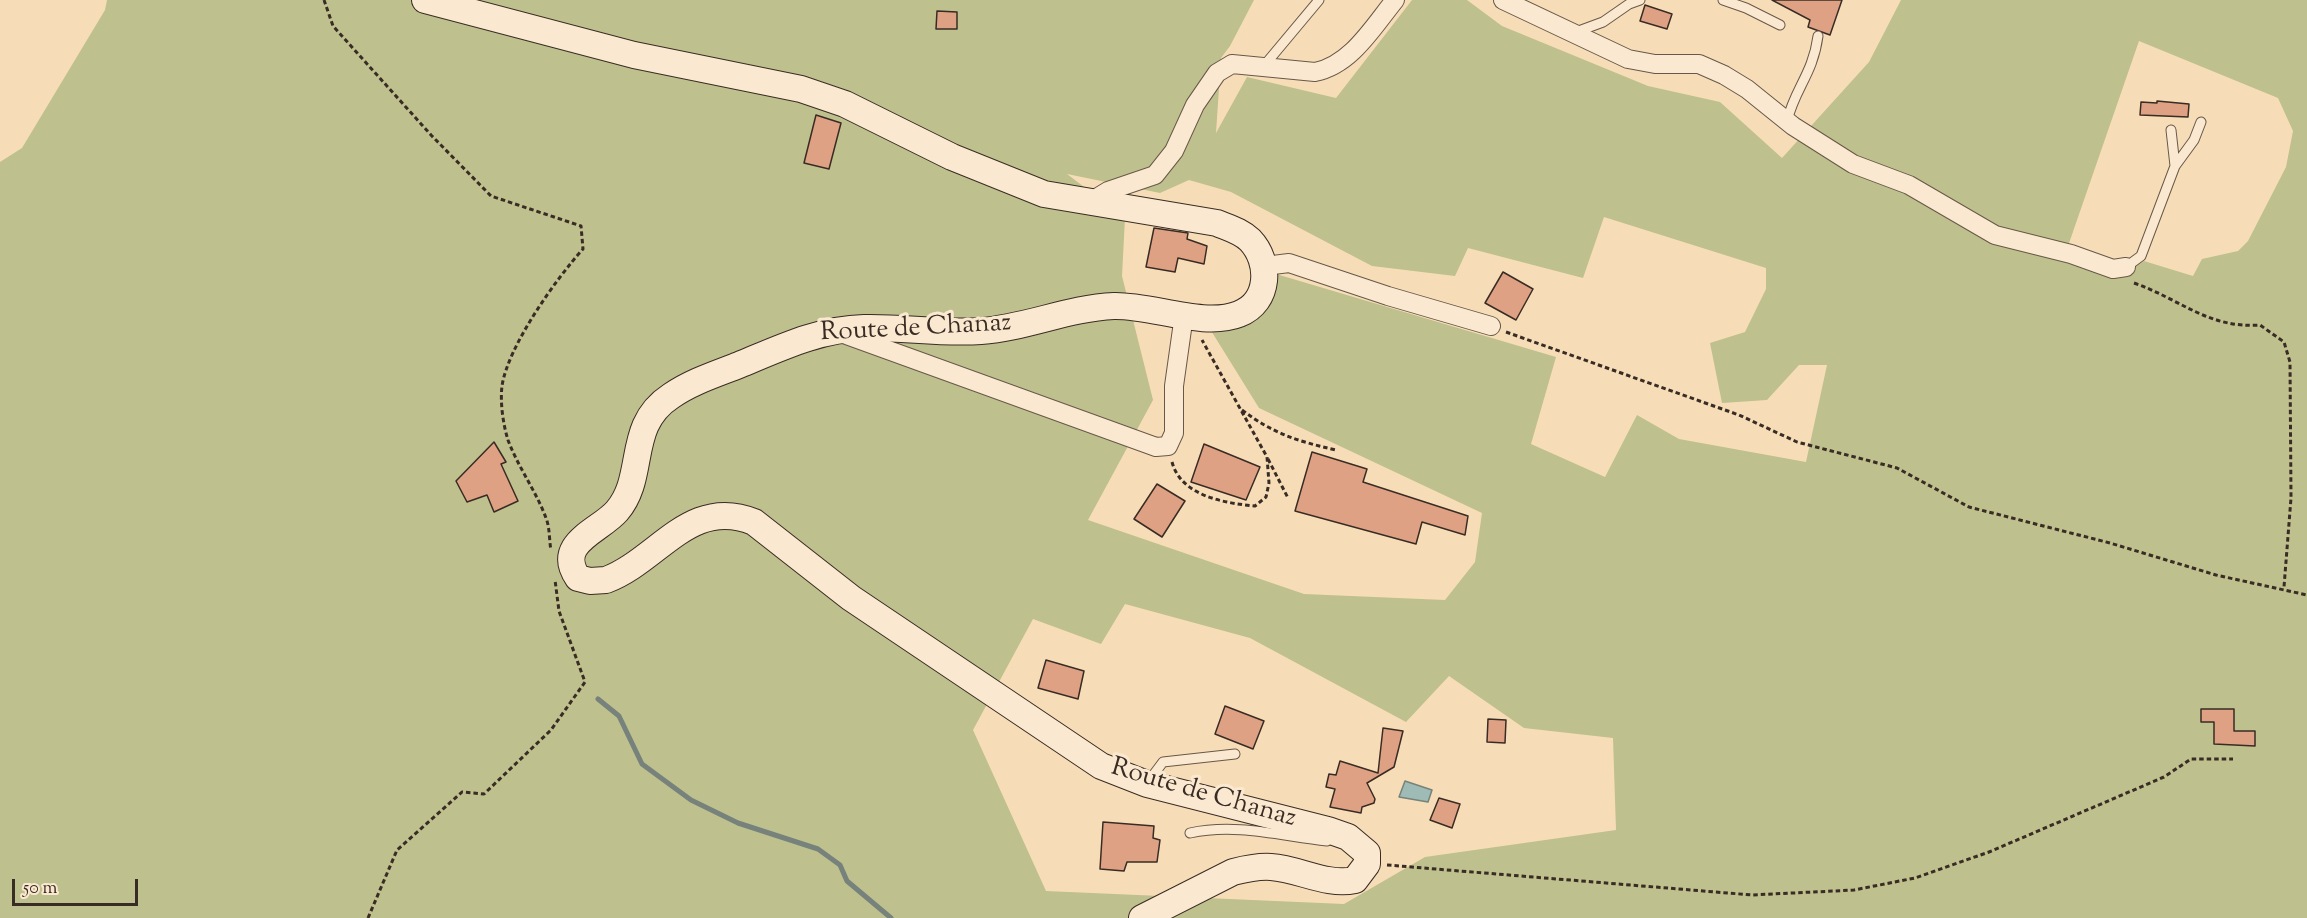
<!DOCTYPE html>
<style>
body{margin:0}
#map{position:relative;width:2307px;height:918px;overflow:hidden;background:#f7ddb7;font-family:"Sorts Mill Goudy",serif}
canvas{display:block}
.scale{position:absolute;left:12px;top:879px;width:126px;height:27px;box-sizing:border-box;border:3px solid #392c24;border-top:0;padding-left:8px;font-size:18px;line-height:21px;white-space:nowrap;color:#392c24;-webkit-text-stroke:4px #fae9d0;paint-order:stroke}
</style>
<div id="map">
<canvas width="2307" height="918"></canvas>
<div class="scale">50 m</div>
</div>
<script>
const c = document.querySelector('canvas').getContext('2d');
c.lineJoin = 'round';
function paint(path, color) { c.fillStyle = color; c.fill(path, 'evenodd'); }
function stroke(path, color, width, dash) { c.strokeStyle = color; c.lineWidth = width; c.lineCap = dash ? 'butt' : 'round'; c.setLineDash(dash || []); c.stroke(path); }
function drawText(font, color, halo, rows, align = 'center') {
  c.font = font + ' "Sorts Mill Goudy",serif'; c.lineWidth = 6; c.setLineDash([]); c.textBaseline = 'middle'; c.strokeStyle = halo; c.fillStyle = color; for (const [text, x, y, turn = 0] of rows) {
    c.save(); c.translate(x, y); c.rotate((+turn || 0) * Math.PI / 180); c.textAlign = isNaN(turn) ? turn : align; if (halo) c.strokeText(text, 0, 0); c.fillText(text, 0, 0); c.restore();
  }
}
const green = new Path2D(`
 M107,0H1254L1230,46L1221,58L1216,133L1247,77L1336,98L1412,0H1467L1502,26L1648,86L1720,102L1782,158L1869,62L1901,0H2307V918H0V162L22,148L105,10ZM2139,41L2278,98L2293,131L2286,167L2248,241L2238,251L2202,259L2193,276L2144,261L2129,271L2067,249ZM1067,174L1160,193L1189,180L1231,192L1372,266L1455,276L1468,248L1583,278L1604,217L1766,268V289L1745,332L1710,343L1722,403L1767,400L1799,365H1827L1806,462L1679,439L1637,415L1605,477L1531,444L1556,357L1276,274L1254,321L1210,329L1259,408L1482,513L1475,562L1445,600L1304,594L1088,520L1153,400L1122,276L1125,218ZM1125,604L1250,638L1406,722L1449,676L1524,728L1613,738L1616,830L1425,857L1344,904L1046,891L973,730L1033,619L1101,644Z`);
const water = new Path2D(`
 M1405,781L1432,790L1428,802L1399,797Z`);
const stream = new Path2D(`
 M598,699L619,716L642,764L691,800L738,823L818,849L840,865L847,881L891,918`);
const building = new Path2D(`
 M1772,0H1842L1830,35L1808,27L1810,20Z
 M1645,5L1672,14L1667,29L1640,21Z
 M937,11L957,12V29H936Z
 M2157,101L2189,104L2188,117L2140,115L2141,102L2157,103Z
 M816,115L841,123L829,169L804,163Z
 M1154,228L1188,233L1187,239L1207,246L1204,264L1178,258L1175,272L1146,267Z
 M1503,272L1533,289L1516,320L1485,303Z
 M494,442L506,462L501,464L518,501L494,512L487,495L467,502L456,481Z
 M1204,444L1260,467L1246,500L1191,482Z
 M1312,452L1367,469L1363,482L1468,516L1465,535L1422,522L1416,544L1295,511Z
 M1157,484L1185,501L1162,537L1134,519Z
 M1046,660L1084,671L1078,699L1038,688Z
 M1225,706L1264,721L1253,749L1215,734Z
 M2201,709H2234V731H2255V746L2214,744V722H2201Z
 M1488,719L1506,720L1505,743L1487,742Z
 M1383,728L1403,731L1394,767L1367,783L1375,799L1374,803L1362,807L1361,813L1330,807L1335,789L1326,787L1329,774L1336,775L1340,761L1378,773Z
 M1439,798L1460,804L1452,828L1430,820Z
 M1103,822L1154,826L1153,838L1160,840L1157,862H1127L1124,871L1100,869Z`);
const path = new Path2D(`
 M324,0L333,26L431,135L491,196L581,226L583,249C556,279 508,346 502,386C500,402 503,424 508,440C518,467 536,491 546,518C550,528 549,540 551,550
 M2134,283C2180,299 2209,329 2260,325L2284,342L2290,362L2291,498L2284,587
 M1506,332L1739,415L1797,442L1897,468L1969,507L2110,543L2216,575L2307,595
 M1242,410C1274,434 1297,441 1336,450
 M1268,459L1288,498
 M1172,462C1181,496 1224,503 1255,506L1266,497L1269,483L1267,457L1202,340
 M1387,865L1752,895L1854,890L1915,878L1989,852L2164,777L2191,759H2233
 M368,918L397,850L462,792L484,794L551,730L585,682L559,611L555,580`);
const lane = new Path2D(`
 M1723,0L1746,8L1780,25
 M1576,32L1603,22L1629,4L1640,0
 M1263,67L1319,0
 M1787,121C1795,88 1813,74 1818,36
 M2171,130L2175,166
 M2126,267L2141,256L2175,166L2194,140L2201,122
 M1148,782L1163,762L1235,754
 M1190,833C1236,823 1281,836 1327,841`);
const street = new Path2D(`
 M1503,0L1628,59L1655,64H1699L1724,75L1747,89L1793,126L1853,164L1909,185L1995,235L2071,254L2113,269L2126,267
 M1090,202L1108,191L1155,175L1174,151L1195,105L1217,73L1232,64L1315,72C1351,65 1373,27 1395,0
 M1265,266L1289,263L1388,296L1491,326
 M841,333L1156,447L1168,446L1174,433V386L1184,315`);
const secondary = new Path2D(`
 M425,0L634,55L801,89L845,104L952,157L1044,194L1217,223C1229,228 1241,231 1250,240C1271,262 1270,302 1239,314C1204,328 1152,305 1114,306C1068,308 1026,328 981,331C942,334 902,327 864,328C819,329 780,348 739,365C716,374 691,382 671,396C625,426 647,476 617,511C600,531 554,543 578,578L590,581L606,580C659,560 690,496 754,522L851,598L1101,766L1147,784L1328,830L1348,837L1367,853V864L1355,880C1326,886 1300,869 1271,867C1258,866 1245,869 1233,872L1142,918`);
const streetNames = [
 ["Route de Chanaz",916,330,-3],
 ["Route de Chanaz",1203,795,16]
];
paint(green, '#bec08d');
paint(water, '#9ebbb5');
stroke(water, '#76827b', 1.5);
stroke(stream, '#76827b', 5);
paint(building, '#dea184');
stroke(building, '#392c24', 1.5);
stroke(lane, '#685849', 11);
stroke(street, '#685849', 20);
stroke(secondary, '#392c24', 28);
stroke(path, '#392c24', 3, [4.5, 3]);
stroke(lane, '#fae9d0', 9);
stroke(street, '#fae9d0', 18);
stroke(secondary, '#fae9d0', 26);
drawText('26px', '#392c24', '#fae9d0', streetNames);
</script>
